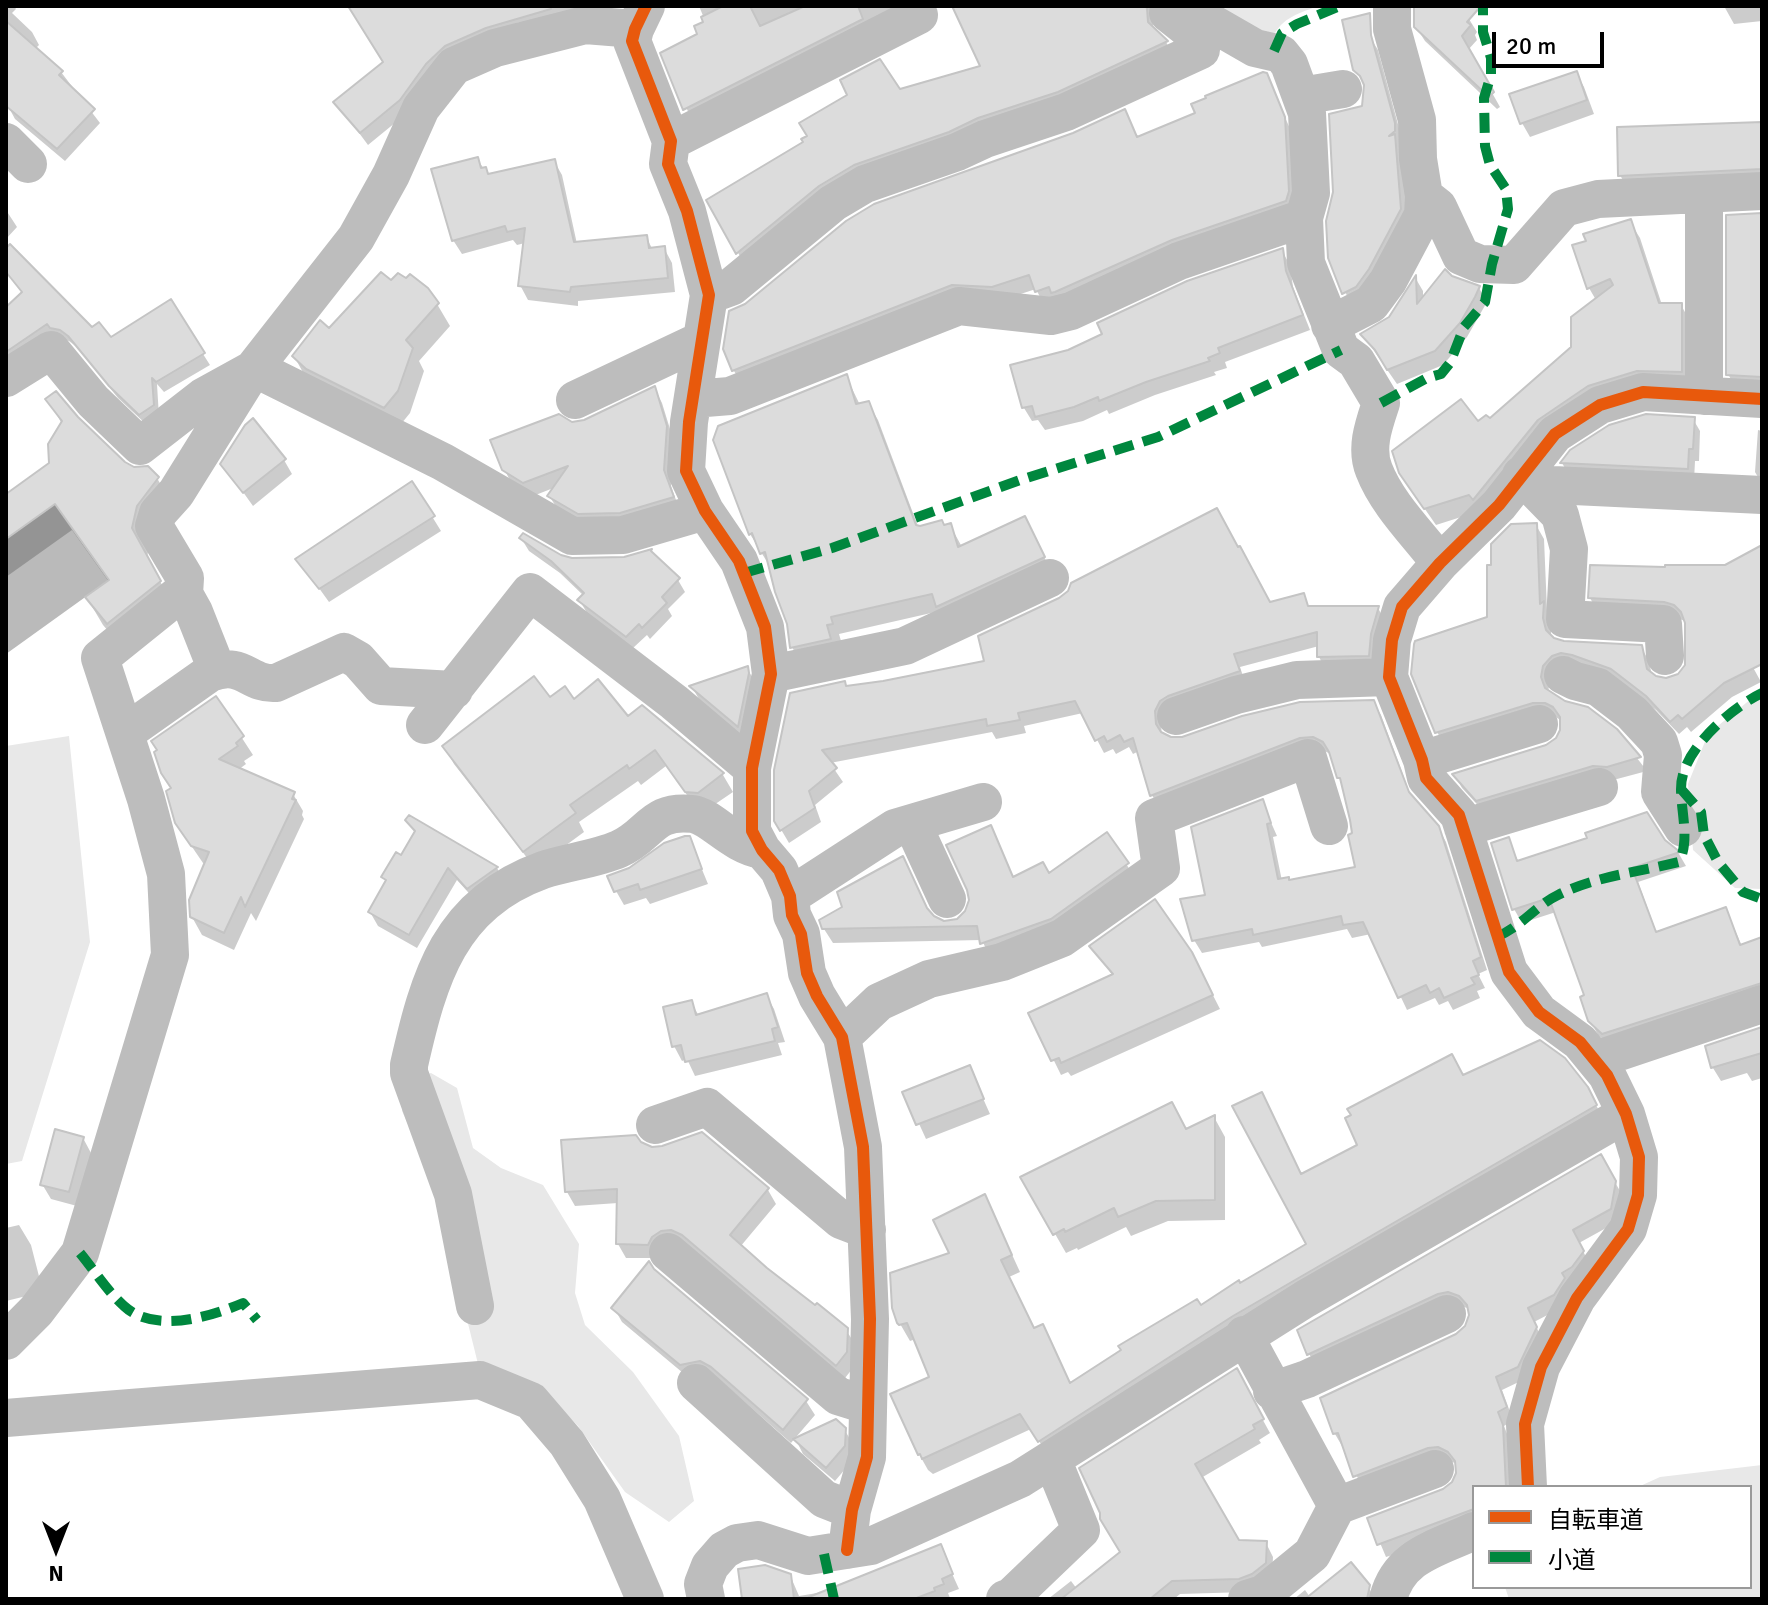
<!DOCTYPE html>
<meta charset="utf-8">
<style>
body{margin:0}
#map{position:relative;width:1768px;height:1605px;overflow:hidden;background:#fff;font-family:Signika,"Noto Sans JP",sans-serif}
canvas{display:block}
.frame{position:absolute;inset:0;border:8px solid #000;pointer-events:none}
.legend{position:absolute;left:1472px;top:1485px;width:280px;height:104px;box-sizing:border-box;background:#fff;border:2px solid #999;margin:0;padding:10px 14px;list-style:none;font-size:24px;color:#000}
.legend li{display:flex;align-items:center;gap:16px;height:40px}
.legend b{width:40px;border:2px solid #999}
.north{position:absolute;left:16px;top:1509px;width:80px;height:80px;-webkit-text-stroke:6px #fff;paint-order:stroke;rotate:180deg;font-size:22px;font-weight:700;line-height:32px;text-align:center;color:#000}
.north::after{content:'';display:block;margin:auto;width:28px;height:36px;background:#000;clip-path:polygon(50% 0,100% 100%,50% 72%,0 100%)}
.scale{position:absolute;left:1492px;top:32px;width:112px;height:36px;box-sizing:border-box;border:4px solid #000;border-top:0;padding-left:10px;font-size:24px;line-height:28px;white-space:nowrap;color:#000;-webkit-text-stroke:6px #fff;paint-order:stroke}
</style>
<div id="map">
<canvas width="1768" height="1605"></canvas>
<div class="frame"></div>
<ul class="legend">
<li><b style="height:10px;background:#e8590c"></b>自転車道</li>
<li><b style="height:10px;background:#00873e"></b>小道</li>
</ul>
<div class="north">N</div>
<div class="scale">20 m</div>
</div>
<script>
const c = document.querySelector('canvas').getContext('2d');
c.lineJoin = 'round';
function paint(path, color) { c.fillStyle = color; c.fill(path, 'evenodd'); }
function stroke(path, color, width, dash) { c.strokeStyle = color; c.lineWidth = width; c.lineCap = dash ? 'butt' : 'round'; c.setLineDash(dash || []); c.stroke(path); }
const green = new Path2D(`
 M1191,6H1318C1295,15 1280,18 1271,42Z
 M1762,690V889L1735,888L1693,850L1688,784L1708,734Z
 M69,736L90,942L22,1161L6,1164V746Z
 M431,1073L457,1088L473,1148L501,1168L543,1185L579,1244L575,1293L585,1325L633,1372L679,1436L694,1501L669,1522L625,1492L578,1426L535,1383L479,1368L432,1178L402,1111V1082Z
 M1762,1465V1599H1509L1505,1587H1750V1487H1638L1660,1477Z`);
const water = new Path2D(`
 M55,504L109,580L6,654V539Z`);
const shadow = new Path2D(`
 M6,6H14L16,9L12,13L32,32L39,45L35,49L61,72L100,123L65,161L15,119L8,106Z
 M349,6H611L612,10L517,23L368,145L336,102L385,63Z
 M699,6H920L693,123L663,54L700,35L706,23Z
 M954,6H1170L1158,15L1153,24L1154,33L1166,42L1174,56L986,132L746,267L709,201L899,91L982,67Z
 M1416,6H1454L1469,19L1477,32L1475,35L1477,40L1468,50L1500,107L1497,109L1425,41L1416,27Z
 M1724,6H1762V21L1734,24Z
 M1370,37L1378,50L1402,139L1408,224L1352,307L1330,258L1364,108V85L1355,69Z
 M1576,73L1584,87L1594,114L1530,137L1522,123Z
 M1266,75L1292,133L1296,205L1044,305L1036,289L742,384L734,371L725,349L1074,135L1124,112L1138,139L1197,114Z
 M1762,124V187L1630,193L1620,175Z
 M477,159L489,176L554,161L562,175L577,244L646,237L653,250L664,248L672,263L675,292L578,301V306L528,300L520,285L525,243L517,245L513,240L462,254L453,240Z
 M6,210L17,227L6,239Z
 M1762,215V393L1738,392L1728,374Z
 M1630,222L1640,238L1662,305H1681L1690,321V388L1647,387L1480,511L1436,525L1411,489L1478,424L1490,421L1574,348L1596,300L1589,288Z
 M6,251L92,330L110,340L203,354L210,365L164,392L157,384L159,417L147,425L118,398L77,347L69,341L59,339L6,367V310L23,294L6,272Z
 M1282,251L1290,265L1293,287L1310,330L1225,362L1227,368L1214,372L1216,375L1155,395L1109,414L1107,410L1083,421L1045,430L1038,420L1032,421L1024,408L1068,352Z
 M1451,278L1479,288L1487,302L1467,337L1443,365L1397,384L1363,335L1390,319L1416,279L1423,291V299Z
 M391,282L437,304L450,326L419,361L424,371L410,413L397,429L306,378L294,356Z
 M846,376L860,405L868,403L878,420L919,529L950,525L962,547L1034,535L1052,574L940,611L839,634L841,641L801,663L792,647L789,623L772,570L750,534Z
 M655,389L662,403L674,442L671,486L680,511L587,527L558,510L550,497L556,487L533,496L512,484L504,469L572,424L584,422Z
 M48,399L76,418L124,464L157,478L173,506L152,534L147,557L175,609L124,650L103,625L87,598L109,582L72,530L6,577V496L52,464L62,424Z
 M1693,419L1700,431L1699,461H1695L1694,481L1569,475L1562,463L1571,452Z
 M1758,430L1762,431V484L1755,472Z
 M284,460L292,474L253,506L223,464Z
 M412,484L441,531L329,602L298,559Z
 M1536,525L1544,539L1547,610L1551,617V638L1564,643L1641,647L1649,661L1652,676L1666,680L1679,676L1687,666V622L1673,616L1598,612L1590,598L1667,569L1726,567L1762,547V652L1749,660L1761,682L1732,697L1691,732L1687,727L1679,734L1656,710L1614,680L1550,681L1548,692L1616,731L1647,771L1486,814L1462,788L1455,775L1546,747L1557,740L1563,729L1562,721L1554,716L1445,746L1437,732L1489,618Z
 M521,538L560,557L678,580L685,592L668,609L672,616L650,639L647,635L633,648L587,613L580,601L584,596L560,573L529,551Z
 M1303,596L1310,608H1378L1385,621L1375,668L1326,670L1319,657V646L1240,667L1246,685L1161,725L1162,735L1171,739L1373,702L1381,715L1412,799L1438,827L1446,842L1487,970L1478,974L1485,988L1477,991L1480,998L1453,1010L1448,1001L1439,1005L1435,998L1407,1010L1371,934L1352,938L1347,929L1262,947L1259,942L1202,953L1194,940L1207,897L1262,802L1277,836L1273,837L1282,881L1289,882L1358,869L1344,787L1332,755L1321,749L1159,808L1152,795L1139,751L1133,754L1129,747L1116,754L1113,749L1104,753L1083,713L1024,726L1026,733L996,739L992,732L830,763L843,782L815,805L821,822L789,843L776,821L844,683L847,688L1269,605Z
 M747,668L755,682L746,739L700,701L692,687Z
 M216,698L253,755L244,761L246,764L238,770L293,794L303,811L302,815L304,819L256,921L251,913L234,950L202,935L192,917L206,864L203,863L188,841L172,789Z
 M549,700L574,701L628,718L642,708L723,775L733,792L708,809H697L666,766L641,785L638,781L579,822L584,832L535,868L454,764L444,746Z
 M409,818L497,868L505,882L477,902L457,880L417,948L378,926L370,912L387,882L383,877L402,857L416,834L407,820Z
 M1107,835L1136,879L990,958L982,940L833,943L824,929L930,914L944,923L958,920L967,912L998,842L1014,879L1049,876Z
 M689,838L708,884L650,904L646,898L624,905L616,891Z
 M1508,839L1519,863L1663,842L1679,854L1686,866L1638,882L1657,934L1726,910L1742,946L1762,939V997L1612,1047L1598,1035L1590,1020L1587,996L1556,912L1522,923L1514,909Z
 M1092,946L1198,966L1220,1009L1071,1076L1068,1072L1061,1075L1031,1014L1113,976Z
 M766,995L774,1009L785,1042L778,1043L782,1055L695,1076L687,1059L682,1061L674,1046L691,1002L699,1016Z
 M1762,1029V1078L1752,1081L1747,1073L1721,1081L1713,1068L1707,1048Z
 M969,1067L990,1114L926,1139L905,1093Z
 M1463,1077L1587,1088L1605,1122L1049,1456L1031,1429L933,1474L928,1470L919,1454L932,1378L916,1339L910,1341L899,1322L951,1254L993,1213L1020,1272L1009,1277L1034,1330L1043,1326L1071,1385L1309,1245L1302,1177L1360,1146Z
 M1214,1117L1225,1137V1220L1168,1221L1131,1236L1126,1227L1078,1250L1077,1248L1066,1253L1023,1178L1186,1131Z
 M702,1134L768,1190L776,1204L740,1247L846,1330L855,1344L853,1368L845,1378L656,1258H626L618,1244V1203L575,1206L567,1192L640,1144L651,1149L663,1148Z
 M83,1138L91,1153L77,1206L51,1199L42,1184Z
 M1600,1157L1623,1196L1617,1222L1579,1243L1590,1265L1561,1308L1534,1322L1543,1341L1525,1379L1502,1390L1513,1420L1504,1426L1509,1439L1512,1487H1474V1523L1425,1545L1386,1557L1370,1519L1444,1491L1454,1484L1459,1474L1458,1464L1446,1460L1362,1488L1344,1446H1342L1335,1434L1323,1399L1458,1335L1467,1327L1471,1315L1470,1309L1458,1305L1317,1366L1309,1354Z
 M19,1225L31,1245L43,1292L6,1301V1228Z
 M614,1308L806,1401L815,1415L791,1443L721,1381L689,1378L622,1322Z
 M1236,1371L1270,1433L1259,1440L1261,1443L1201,1478L1238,1542L1266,1543L1273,1557L1272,1578L1247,1592L1180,1594L1174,1599H1048L1071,1581L1077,1589L1122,1553Z
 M844,1429L853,1444L852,1461L835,1481L803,1454L796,1440Z
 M940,1547L959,1589L948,1593L950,1598L948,1599H744L790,1575L799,1596L829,1591Z
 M1368,1586L1375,1599H1294L1305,1590L1310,1597Z`);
const building = new Path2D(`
 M348,6H551V9L486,28L445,46L426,64L400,100L360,133L333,102L383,62Z
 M723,6H750L760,26L805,6H858L863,19L683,110L660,53L697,34L694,26L703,22L701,17Z
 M952,6H1144L1147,8L1148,22L1168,41L1058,92L978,118L949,132L854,165L819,186L736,254L706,200L803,142L801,139L807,136L799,123L847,95L840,80L880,59L900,89L980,66Z
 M1414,6H1481L1467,22L1471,25L1462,36L1494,92L1489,97L1414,27Z
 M1370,13L1371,35L1395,123V131L1389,136L1395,134L1401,209L1369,269L1356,287L1342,294L1328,258L1326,221L1333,192L1329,114L1362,106L1364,85L1360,76L1353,70L1342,20Z
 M6,21L63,71L59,75L95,109L57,149L6,106Z
 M1577,71L1587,100L1520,124L1509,94Z
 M1263,72L1267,73L1285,117L1289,191L1286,201L1172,240L1055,292L1051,293L1049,287L1035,292L1029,275L992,287L952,285L732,371L723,349L729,311L745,304L846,221L874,204L1073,133L1125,109L1137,137L1195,113L1191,104L1206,98L1205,96Z
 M1762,122V169L1618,176L1617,127Z
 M478,157L481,168L486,167L488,174L555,159L574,242L647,235L649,248L665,246L668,278L571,287L570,292L518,286L525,228L507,232L505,226L452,241L431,169Z
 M1762,213V377L1726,375V215Z
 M1631,219L1659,303H1682V372L1637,371L1588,386L1538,420L1473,500L1469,495L1424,509L1399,473L1392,451L1461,399L1478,421L1486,415L1490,418L1571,347V317L1613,285L1610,279L1587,289L1572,245L1586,241L1583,234Z
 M10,244L92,327L99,322L111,337L171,299L205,353L156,382L152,378L154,405L139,415L109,386L68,336L60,330L50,328L47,324L6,352V307L22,292L6,272V248Z
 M1283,248L1286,271L1303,315L1218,348L1220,353L1208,358L1210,361L1146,382L1099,401L1098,397L1074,407L1035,417L1032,406L1022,408L1010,365L1068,350L1102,334L1097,323L1187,281Z
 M1445,269L1452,276L1480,286L1475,297L1460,323L1435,351L1387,370L1375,350L1360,334L1389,317L1416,275L1417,304Z
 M381,272L391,280L398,273L406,278L410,274L428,288L439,303L406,340L413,348L398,391L384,408L306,369L292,356L320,320L329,328Z
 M847,374L856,404L869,401L916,525L920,526L942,520L944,525L951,523L958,547L1025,516L1045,557L936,607L932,594L831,617L833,624L827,625L831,639L790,648L787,624L775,592L765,552L760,554L752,533L749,535L713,440L718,426Z
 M655,386L667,426L664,470L674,497L620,513L578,514L547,496L568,466L523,483L502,470L490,440L559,414L572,422L584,420Z
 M56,391L78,417L125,462L134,467L148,466L159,477L137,506L132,528L161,581L107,624L85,597L109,580L55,504L6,539V494L49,463L48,444L62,421L45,399Z
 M1646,414L1695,417L1693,449H1689L1688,469L1560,463L1570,450L1609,425Z
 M253,418L286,459L243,493L220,464L245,425Z
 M412,481L435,516L319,589L295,559Z
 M1217,508L1238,547L1240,546L1270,602L1304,593L1308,606H1379L1371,634L1369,656L1317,657V632L1234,654L1240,671L1168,696L1160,701L1155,711L1156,724L1161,732L1171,737H1182L1242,716L1300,702L1374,700L1409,792L1439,826L1481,957L1473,961L1479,975L1471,978L1475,984L1444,998L1439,988L1430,993L1426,985L1398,998L1363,922L1343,925L1341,916L1253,935L1252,929L1192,941L1180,899L1205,895L1191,827L1263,799L1271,823L1267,824L1278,879L1289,877V880L1355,867L1348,835L1352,833L1350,820L1340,778H1337L1329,752L1323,742L1313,737L1300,738L1150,796L1133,738L1124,742L1120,735L1107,742L1104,736L1095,741L1075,701L1018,713L1020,720L987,726L986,719L822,750L837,768L809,791L815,808L780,831L774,821V770L790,693L845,681L846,686L883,681L984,661L978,636L1059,598L1068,591L1071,583Z
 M1537,523L1540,604L1544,601L1543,618L1546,630L1554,638L1564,641L1642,645L1647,669L1656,676L1666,678L1678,674L1685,665V623L1681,612L1674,605L1664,602L1588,598L1590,565L1665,567V565H1725L1762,545V664L1724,683L1682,719L1678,715L1670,722L1646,696L1611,669L1572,655L1561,653L1552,656L1543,666L1541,677L1545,688L1565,701L1588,707L1617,729L1641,757L1607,767L1593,766L1476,801L1452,774L1546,745L1556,738L1560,730V717L1553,707L1545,703H1533L1435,733L1411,674L1414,644L1415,641L1487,617V565H1491V544L1511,524Z
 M523,533L561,555L572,558L624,557L652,549L651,551L680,578L662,597L667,603L642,628L639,624L626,637L577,600L584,593L551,561L519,538Z
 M748,666L749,673L738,727L689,686Z
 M534,676L550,697L565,686L574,699L598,679L628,716L642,705L724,773L698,793L685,792L655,750L629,769L627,765L570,805L576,813L523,852L442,746Z
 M216,696L244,736L236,743L238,746L219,759L295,792L292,799L296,800L245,907L241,897L224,933L190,917L189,900L209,852L191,846L175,823L166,791L171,788L161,773L154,752L157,750L151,741Z
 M1647,812L1665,840L1680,852L1632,868L1656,932L1726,907L1740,945L1762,937V983L1602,1034L1588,1021L1580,997L1584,995L1549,898L1512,910L1491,843L1509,837L1517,861L1587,838L1585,833Z
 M409,815L498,867L467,889L448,868L409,935L368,912L386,880L381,877L396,852L401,855L415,831L405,820Z
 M991,825L1013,877L1043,862L1049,873L1107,832L1129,863L1051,919L980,944L977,926L822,929L819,920L842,907L837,892L903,856L927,908L934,916L944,921L957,919L965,911L969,900L967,890L946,845Z
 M685,836H690L702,869L640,890L638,884L614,892L607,876L629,868L664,843Z
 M1155,899L1192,952L1213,995L1061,1063L1059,1058L1051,1061L1028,1013L1113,974L1089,946Z
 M767,993L778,1027L772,1029L775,1041L685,1062L681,1045L672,1047L663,1007L692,1000L696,1015Z
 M1762,1027V1053L1711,1068L1705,1046Z
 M1540,1040L1565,1058L1588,1087L1597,1105L1233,1316L1038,1442L1020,1414L922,1459L920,1454L918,1455L890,1394L929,1377L907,1323L899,1325L897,1323L892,1308L890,1273L949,1253L933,1220L985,1194L1012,1255L1001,1260L1034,1328L1043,1324L1070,1383L1121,1350L1118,1346L1197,1299L1201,1305L1239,1280L1240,1283L1306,1244L1232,1106L1262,1092L1301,1174L1357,1145L1345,1118L1351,1115L1347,1109L1452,1054L1463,1075Z
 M970,1065L984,1099L916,1125L902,1092Z
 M1172,1102L1186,1129L1215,1115V1200L1156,1201L1118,1217L1114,1208L1065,1232L1064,1229L1053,1235L1020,1177Z
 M55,1129L84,1137L69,1192L40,1185Z
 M702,1132L769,1188L730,1235L767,1268L815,1305L817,1303L848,1328L847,1352L836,1366L682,1235L671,1230L661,1231L652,1237L648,1245L616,1244L617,1189L565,1192L561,1140L636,1135L641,1142L652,1147L662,1146Z
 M1601,1154L1616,1181L1611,1209L1573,1230L1584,1251L1572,1267L1562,1273L1565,1278L1554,1295L1528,1308L1537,1327L1518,1367L1496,1377L1507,1407L1498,1412L1503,1425L1506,1487H1474V1509L1377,1545L1367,1518L1443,1489L1452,1482L1456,1473L1455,1461L1448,1452L1438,1447L1428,1448L1353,1477L1338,1433L1333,1434L1320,1398L1456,1334L1465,1326L1469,1315L1467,1305L1459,1296L1448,1292L1438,1294L1307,1355L1297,1330Z
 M649,1261L654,1269L808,1399L783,1430L711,1367L700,1361L680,1365L611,1308Z
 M1237,1368L1264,1419L1253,1425L1255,1429L1195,1464L1239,1540L1267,1541L1266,1563L1252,1574L1239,1579L1172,1581L1150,1599H1061L1120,1552L1100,1519V1513L1079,1468Z
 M836,1419L846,1428L845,1446L826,1468L793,1439Z
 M941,1544L953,1574L942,1579L944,1584L934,1588L935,1591L914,1599H810L809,1597Z
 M1351,1562L1370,1585L1367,1599H1305Z
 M765,1565L791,1574L794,1599H742L738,1569Z`);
const minor = new Path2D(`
 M646,6L635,29L632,41L671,141L668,164L687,211L709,295L689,422L686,471L705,511L739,561L765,627L771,674L752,768V831L762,850L779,870L790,896L792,915L801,934L807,973L817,996L842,1037L863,1147L870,1319L867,1457L852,1510L847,1550
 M1182,6L1255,48L1281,54L1289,64L1307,113L1311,193L1304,218L1306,263L1341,350L1356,361L1381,403C1374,424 1365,448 1374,470C1387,504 1418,534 1440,563
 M1301,96L1343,89
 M671,141L919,15
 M6,142L28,164
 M1704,194V396
 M1424,196L1438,207L1461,256L1480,264L1514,265L1564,208L1598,199L1762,191
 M709,295L731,287L833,203L865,184L957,152L985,139L1066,112L1201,50V39L1168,13
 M1330,325L1371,304L1388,281L1423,215L1424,196L1418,159L1417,120L1392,29V6
 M254,368L443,462L572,536L623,535L705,511
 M6,378L51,350L93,401L140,446L203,397L252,370
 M693,399L730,396L959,306L1051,316L1071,311L1179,261L1304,218
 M575,400L702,340
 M1521,475L1560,515L1569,549L1565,619L1663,624L1665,656
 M1538,490L1553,485L1762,495
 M213,660L194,612L184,594L185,578L154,526L158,513L176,493L254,368L356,238L391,175L421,108L454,66L495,48L585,25L635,29
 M771,674L905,646L1050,578
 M1563,675L1575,681L1598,687L1632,713L1659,742L1663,755L1660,792L1683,828
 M1176,716L1236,695L1297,680L1389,677
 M425,725L530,592L674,702L752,768
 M125,733L210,673C244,660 248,685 276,683L344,652L358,660L381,686L454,690
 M1422,760L1539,724
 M912,823L947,899
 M1463,828L1599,787
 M790,896L895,828L983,802
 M842,1037L879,1002L929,979L1002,962L1062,938L1161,868L1154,818L1308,758L1329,826
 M1595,1060L1762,1004
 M655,1125L707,1107L841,1220L867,1230
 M668,1252L838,1396L867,1405
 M475,1306L453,1194L409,1073V1065C429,977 449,904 543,870C568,862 596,859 619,849C651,835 651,809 693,814C712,817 732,845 762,850
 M1244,1335L1337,1506L1435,1469
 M6,1341L36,1311L80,1253L170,955L166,874L146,799L100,658L177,596L184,594
 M696,1383L824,1499L852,1510
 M1272,1391L1307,1379L1447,1314
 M6,1418L480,1380L531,1401L567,1443L602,1499L645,1599
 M1528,1487L1525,1424L1541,1367L1577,1298L1628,1229L1638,1195L1639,1157L1626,1114L1607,1075L1580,1042L1539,1012L1509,972L1459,815L1426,778L1422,760L1389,677L1392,640L1402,607L1440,563L1499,505L1555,434L1600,405L1643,392L1762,399
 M706,1599L703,1584L710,1566L724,1550L737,1543L758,1540L808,1556L871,1546L1020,1479L1305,1299L1626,1114
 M1005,1599L1011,1597L1081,1530L1052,1459
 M1247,1599L1263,1594L1312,1554L1337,1506
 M1388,1599C1399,1555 1436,1549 1474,1531`);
const quiet = new Path2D(`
 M1274,51L1282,33L1297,24L1340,6
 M1381,403L1427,378L1441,374L1450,363L1464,327L1485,302L1492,264L1508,209L1506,189L1490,165L1485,146L1484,98L1491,75V58L1483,32V6
 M744,573L832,548L1020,480L1158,437L1341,350
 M1681,789L1701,812L1704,835L1718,862L1743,892L1762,899
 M1496,937C1520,928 1535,906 1558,895C1596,876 1639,872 1679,862C1690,841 1681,811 1681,789C1680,751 1731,708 1762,693
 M80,1253C94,1270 107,1291 124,1306C154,1334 210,1317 243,1303L257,1320
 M824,1554L834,1599`);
const cycleway = new Path2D(`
 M646,6L635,29L632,41L671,141L668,164L687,211L709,295L689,422L686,471L705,511L739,561L765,627L771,674L752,768V831L762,850L779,870L790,896L792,915L801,934L807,973L817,996L842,1037L863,1147L870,1319L867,1457L852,1510L847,1550
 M1528,1487L1525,1424L1541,1367L1577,1298L1628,1229L1638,1195L1639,1157L1626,1114L1607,1075L1580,1042L1539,1012L1509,972L1459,815L1426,778L1422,760L1389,677L1392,640L1402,607L1440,563L1499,505L1555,434L1600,405L1643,392L1762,399`);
paint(green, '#e8e8e8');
paint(water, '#bababa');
paint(shadow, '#0003');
paint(building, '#dcdcdc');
stroke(building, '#c4c4c4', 2);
stroke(minor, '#bdbdbd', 38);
stroke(quiet, '#00873e', 10, [20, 10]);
stroke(cycleway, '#e8590c', 12);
</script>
